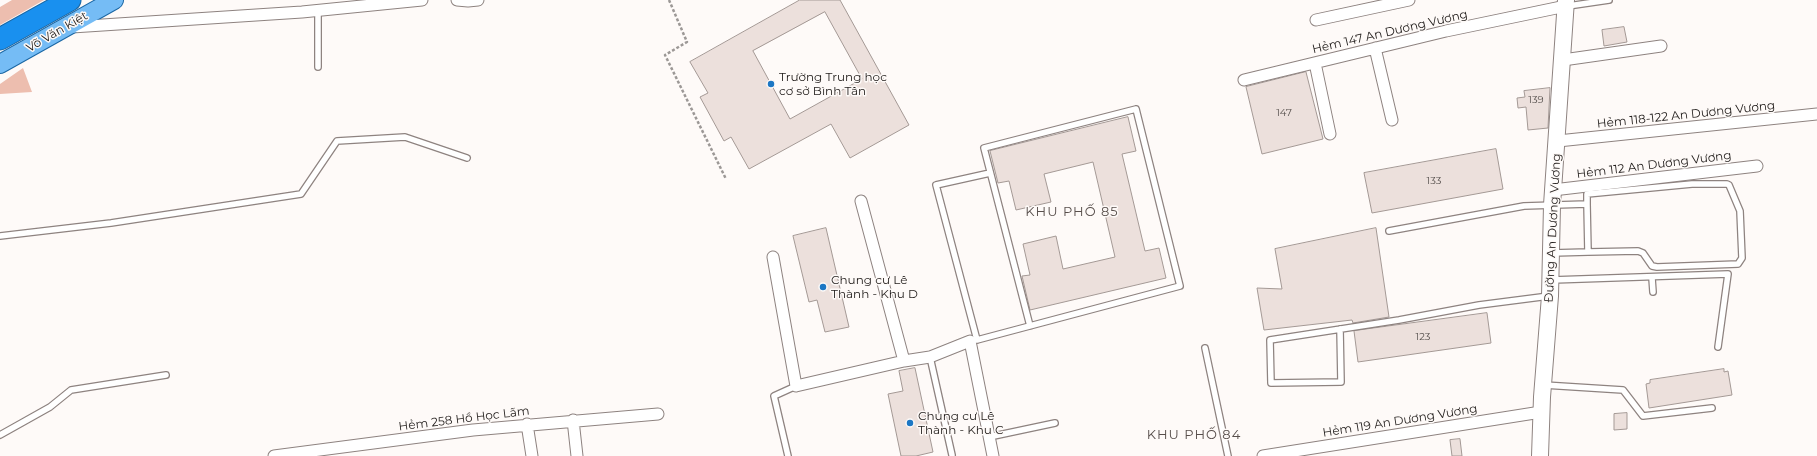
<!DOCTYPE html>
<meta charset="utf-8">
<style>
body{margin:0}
canvas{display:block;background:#fefaf8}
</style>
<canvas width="1817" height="456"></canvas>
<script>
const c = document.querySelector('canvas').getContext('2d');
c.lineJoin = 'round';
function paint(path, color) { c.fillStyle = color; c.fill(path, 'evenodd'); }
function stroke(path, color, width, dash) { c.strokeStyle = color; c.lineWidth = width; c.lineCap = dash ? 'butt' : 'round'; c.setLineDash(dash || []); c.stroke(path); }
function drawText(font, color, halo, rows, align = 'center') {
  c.font = font + ' Montserrat,sans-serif'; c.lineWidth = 3; c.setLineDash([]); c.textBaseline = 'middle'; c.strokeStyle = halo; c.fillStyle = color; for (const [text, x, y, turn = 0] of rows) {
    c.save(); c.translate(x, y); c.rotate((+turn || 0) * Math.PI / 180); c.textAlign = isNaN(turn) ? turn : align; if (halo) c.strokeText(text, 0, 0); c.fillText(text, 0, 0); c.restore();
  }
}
const green = new Path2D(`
 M12,0H44L0,25V7Z
 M23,68L32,92L0,94V84Z`);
const building = new Path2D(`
 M800,0H840L909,125L850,158L831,124L749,169L731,137L724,141L700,97L708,93L690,62ZM825,12L862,79L790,119L753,51Z
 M1624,27L1627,42L1604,46L1602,30Z
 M1306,72L1323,139L1262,154L1246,87Z
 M1550,88L1548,128L1528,130L1526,107L1518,108L1517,98L1525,97L1524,91Z
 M1128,117L1136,151L1122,154L1145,251L1159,248L1166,278L1030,310L1022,276L1030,275L1023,244L1056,236L1063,269L1115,257L1093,162L1044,174L1051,202L1016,210L1009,181L998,183L990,151Z
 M1496,149L1503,189L1372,213L1364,173Z
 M826,228L849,327L825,332L817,300L809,302L793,236Z
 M1376,228L1389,317L1353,323L1352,320L1264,330L1257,288L1282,289L1275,249Z
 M1487,313L1491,343L1358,362L1354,331Z
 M915,368L933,452L916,456H901L888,394L903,391L899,371Z
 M1724,369V372L1728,371L1732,395L1649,408L1646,384L1650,383V380Z
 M1627,413V429L1614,430V414Z
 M1460,439L1462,456H1452L1450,440Z`);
const path = new Path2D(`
 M669,0L687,42L665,55L726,179`);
const lane = new Path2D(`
 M1568,6L1609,0
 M318,67V11
 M1587,204V194L1692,184H1727L1729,185L1740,211L1742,258L1738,264L1657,267L1652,266L1643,253L1638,251L1588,252
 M1389,231L1524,206L1587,204L1588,252L1552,253
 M0,236L111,223L301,194L337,141L405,137L467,158
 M1652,278L1653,292
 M1552,280L1728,274L1718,347
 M1340,329L1341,382L1271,383L1270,340L1399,320L1479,305L1549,296
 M974,340H977L936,185L990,173
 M977,340L1180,286L1136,109L984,148L1030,326
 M1205,348L1228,456
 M930,357L952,455
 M1544,385L1623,390L1643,416L1712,408
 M0,435L50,407L71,390L166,375
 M989,437L1055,423
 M788,456L774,396L796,386`);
const street = new Path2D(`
 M457,0L468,1L478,0
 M1316,20L1409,0
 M72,27L302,12L422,0
 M1375,48L1392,120
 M1563,60L1661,46
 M1315,63L1330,134
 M1244,80L1446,31L1566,6
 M1558,141L1817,114
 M1553,190L1757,166
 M861,201L904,361L930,357L970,341L993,456
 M773,257L796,386L904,361
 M573,420L577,456
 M527,424L532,456
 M274,456L473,430L658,414
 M1263,456L1541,412`);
const secondary = new Path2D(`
 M1540,456L1542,397L1550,296L1552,205L1566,0`);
const primary = new Path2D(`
 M0,64L114,0`);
const highway = new Path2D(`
 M0,39L70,0`);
const markers = [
 [771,84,4,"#1c77c4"],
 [823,287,4,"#1c77c4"],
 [910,423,4,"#1c77c4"]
];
const numberNames = [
 ["139",1536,100],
 ["147",1284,113],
 ["133",1434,181],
 ["123",1423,337]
];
const streetNames = [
 ["Võ Văn Kiệt",57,32,-30],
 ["Hẻm 147 An Dương Vương",1390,32,-13],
 ["Hẻm 118-122 An Dương Vương",1686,115,-6],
 ["Hẻm 112 An Dương Vương",1654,165,-7],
 ["Đường An Dương Vương",1553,228,-87],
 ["Hẻm 258 Hồ Học Lãm",464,419,-7],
 ["Hẻm 119 An Dương Vương",1400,421,-9]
];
const poiNames = [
 ["Trường Trung học",779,77],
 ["cơ sở Bình Tân",779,91],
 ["Chung cư Lê",831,280],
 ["Thành - Khu D",831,294],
 ["Chung cư Lê",918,416],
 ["Thành - Khu C",918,430]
];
const neighbourhoodNames = [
 ["KHU PHỐ 85",1072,212],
 ["KHU PHỐ 84",1194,435]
];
paint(green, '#edbeaf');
paint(building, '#ece0dc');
stroke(building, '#a49995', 1);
stroke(lane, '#8e8380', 8);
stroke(street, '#8e8380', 13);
stroke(secondary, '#8e8380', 18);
stroke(primary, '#1b67a4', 20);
stroke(highway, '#1b67a4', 23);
stroke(path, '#9c9896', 2.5, [3, 2]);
stroke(lane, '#fff', 5.5);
stroke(street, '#fff', 11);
stroke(secondary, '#fff', 16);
stroke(primary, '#75bcf5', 18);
stroke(highway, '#1990ef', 21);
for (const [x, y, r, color] of markers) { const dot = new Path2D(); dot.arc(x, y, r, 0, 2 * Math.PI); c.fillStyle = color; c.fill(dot); stroke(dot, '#fefaf8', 1.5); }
drawText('10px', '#534d4a', null, numberNames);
drawText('12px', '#201c1a', '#fefaf8', streetNames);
drawText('12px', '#201c1a', '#fefaf8', poiNames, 'left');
c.letterSpacing = '1px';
drawText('13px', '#584f4c', '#fefaf8', neighbourhoodNames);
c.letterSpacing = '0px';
</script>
